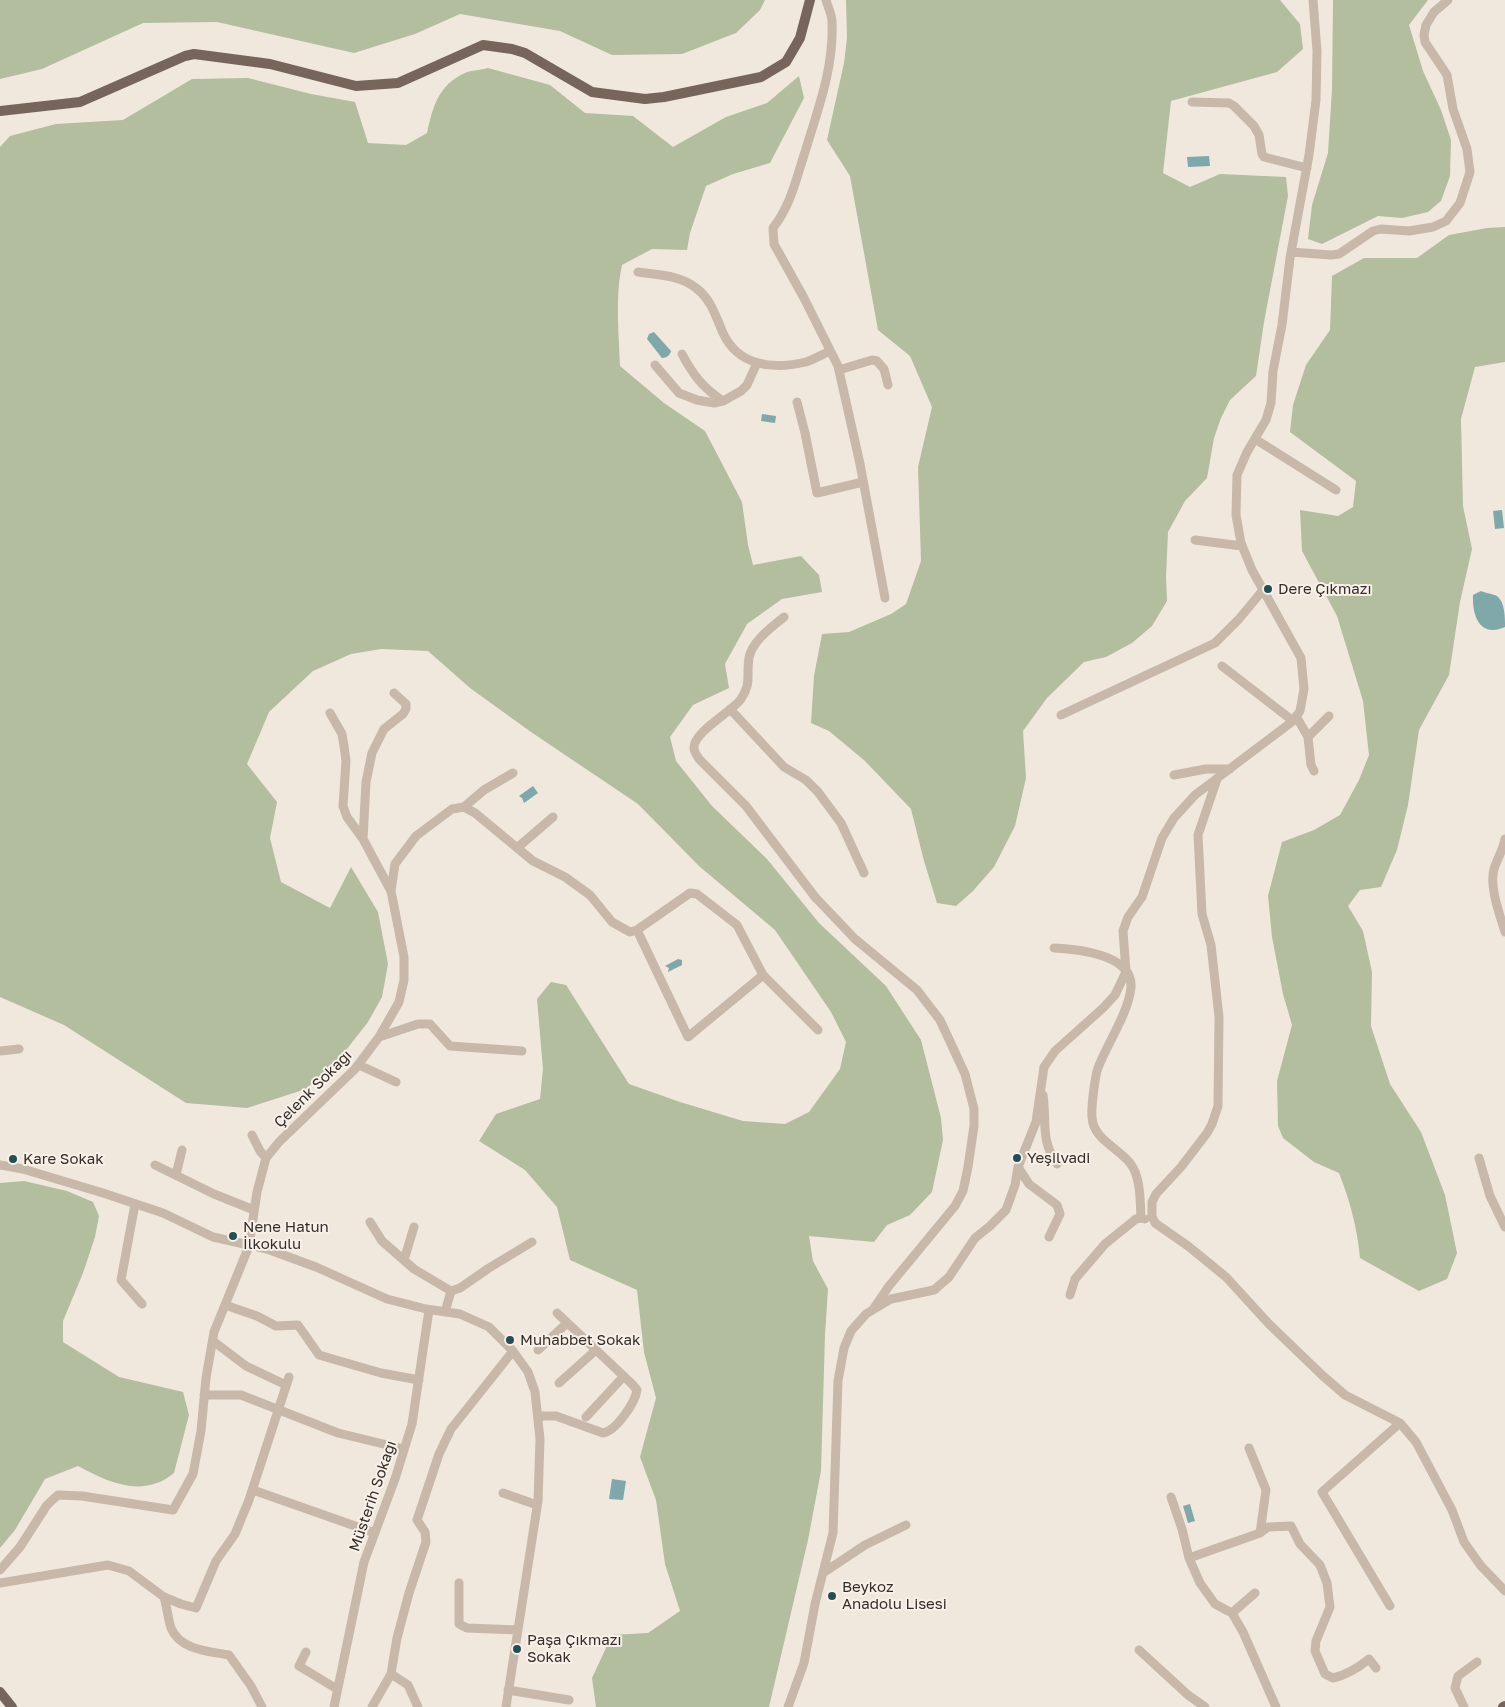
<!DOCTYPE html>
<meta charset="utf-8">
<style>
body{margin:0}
canvas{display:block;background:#f0e7dd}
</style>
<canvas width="1505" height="1707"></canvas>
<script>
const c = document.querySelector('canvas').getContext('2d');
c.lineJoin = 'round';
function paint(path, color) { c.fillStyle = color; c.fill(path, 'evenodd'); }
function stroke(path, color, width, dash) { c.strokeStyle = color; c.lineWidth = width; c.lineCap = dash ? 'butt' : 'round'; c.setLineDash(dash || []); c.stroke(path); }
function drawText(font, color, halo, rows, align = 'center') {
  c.font = font + ' "Golos Text",sans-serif'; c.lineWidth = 4; c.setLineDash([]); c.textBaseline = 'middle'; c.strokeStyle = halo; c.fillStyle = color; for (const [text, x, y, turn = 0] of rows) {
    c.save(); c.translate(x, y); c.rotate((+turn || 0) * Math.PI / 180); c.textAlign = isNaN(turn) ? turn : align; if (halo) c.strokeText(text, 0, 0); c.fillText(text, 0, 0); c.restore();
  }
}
const green = new Path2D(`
 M0,0H765L760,10L736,33L682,54L612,55L560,31L460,14L415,34L354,53L217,22L143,23L42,69L0,79Z
 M846,0H1280L1300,24L1303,49L1277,72L1171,101L1163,173L1190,187L1220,174L1286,177L1288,196L1264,322L1256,376L1230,400L1221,418L1214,438L1207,478L1185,501L1168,532L1166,577L1167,601L1152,626L1132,643L1106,657L1084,662L1047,698L1023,731L1026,778L1015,826L994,867L973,891L956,906L937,903L924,861L911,809L865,761L829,731L811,723L814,676L822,634L849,632L891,614L906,604L921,561L918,467L932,407L910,356L878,330L850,176L827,140L844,63L847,38Z
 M1333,0H1428L1409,25L1423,71L1441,110L1451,140L1450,176L1441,201L1428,212L1402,218L1378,216L1322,244L1308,239L1312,205L1328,153L1332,89Z
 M488,68L550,85L585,113L633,116L673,147L726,117L767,103L799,76L804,98L770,163L733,174L706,186L690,233L687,250L652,249L622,265C615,296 619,334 620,366L664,403L705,431L742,502L748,545L753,565L801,556L819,575L822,592L782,599L747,624L725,664L729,688L693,705L670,737L676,761L712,806L767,859L819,923L886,986L921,1040L941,1118L943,1140L932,1192L910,1215L887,1225L874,1242L809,1236L813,1261L828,1289L825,1335L821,1471L808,1540L769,1707H596L592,1678L612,1635L648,1633L680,1611L665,1564L656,1500L640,1457L656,1398L644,1352L637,1290L570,1260L557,1207L525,1170L479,1141L496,1114L540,1099L543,1069L537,999L551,982L566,985L629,1084L680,1102L743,1121L785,1124L809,1112L840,1069L846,1042L831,1012L775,930L699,866L638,804L531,732L470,688L428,651L381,649L351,654L313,671L269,712L247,764L277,802L270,838L281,882L330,908L351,867L378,912L388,964L382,997L368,1022L343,1054L306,1089L247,1108L186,1103L64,1025L0,997V147L10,136L56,124L123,120L192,79L248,78L311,94L355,102L368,143L406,145L427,133C433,107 438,85 465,73C471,70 481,70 488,68Z
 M1505,227V362L1475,367L1461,419L1463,506L1472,549L1460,602L1449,675L1419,730L1408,805L1397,850L1381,887L1360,890L1348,906L1363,931L1372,972L1371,1026L1390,1084L1421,1132L1445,1195L1457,1253L1447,1279L1419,1291L1360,1258C1357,1227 1350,1201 1339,1173L1314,1162L1283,1138L1278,1126L1277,1081L1292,1025L1283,994L1272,937L1268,896L1282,842L1314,830L1340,815L1359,780L1369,755L1363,701L1337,616L1302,551L1300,510L1338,516L1353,507L1356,481L1290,432L1293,405L1306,365L1330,330L1332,276L1364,258H1417L1449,235L1487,228Z
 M24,1181L67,1191L93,1202L99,1216L95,1237L83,1273L63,1321V1342L119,1377L183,1392L189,1415L174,1473C169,1477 163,1481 157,1483C130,1493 102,1479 78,1466L45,1479L15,1530L0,1548V1183Z`);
const water = new Path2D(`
 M1209,156L1210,166L1188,167L1187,157Z
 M654,332L671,351C670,355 667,358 662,358L647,339L649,334Z
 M762,414L776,416L775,423L761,421Z
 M1502,510L1504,528L1495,529L1493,511Z
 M1481,591C1485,593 1493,594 1497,596C1505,602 1505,618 1505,627C1480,638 1472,616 1473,595Z
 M533,786L538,793L524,803L522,798L519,796Z
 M678,959L682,960V965L668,972L669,968L665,966Z
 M612,1479L626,1481L623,1500L609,1499Z
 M1190,1504L1195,1521L1188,1523L1183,1506Z`);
const minor = new Path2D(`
 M826,0C828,7 832,15 832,22C834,68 818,109 805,152C796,179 791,205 773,228L774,244L804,298L838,366L860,464L885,598
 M1192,102L1229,103L1234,106L1254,126L1259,135L1262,154L1264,157L1307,168
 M1291,252L1331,255L1339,254L1373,231L1381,229L1409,231L1433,227L1446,221L1460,203L1470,172L1467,149L1453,109L1447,75L1425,42L1424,35L1426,25L1434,12L1448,0
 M638,272C658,275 680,275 696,288C711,299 716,317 723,333C738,366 773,370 806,362C814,359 822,355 830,351
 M682,354C693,375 703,388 723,401
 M655,365L679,393L697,400L714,403L723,401L741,391L747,385L757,363
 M839,370L872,360L877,361L884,369L888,385
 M797,402L805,433L817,493L863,482
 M1255,439L1336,490
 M1195,540L1242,546
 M784,617C772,627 752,641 749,658C746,674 752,683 741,699C733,711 693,732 694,748C694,751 697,756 699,759L746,806L815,897L855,939L917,990L940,1020L965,1074L974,1109V1126L968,1167L963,1191L955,1206L889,1286L874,1308
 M1222,666L1293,721
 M730,709L784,767L806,780L818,792L841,823L864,873
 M330,713L342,734L344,746L346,761L343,806L347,817L363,839
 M1061,715L1215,643L1239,619L1263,590
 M1296,716L1308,737L1311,765L1314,771
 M1308,737L1329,716
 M1174,775L1206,769H1230
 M1217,779L1198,835L1202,914L1211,945L1219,1017L1218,1106L1212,1124L1207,1133L1181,1167L1156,1194L1152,1202V1216L1155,1223L1188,1246L1226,1277L1269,1324L1322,1375L1345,1395L1400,1423
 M464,807L484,790L513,773
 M1505,839C1503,850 1497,859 1494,869C1489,887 1500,915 1505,932
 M517,848L553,817
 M391,891L363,839L366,782L372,753L384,729L403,714L406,709V704L394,693
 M1054,948C1076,949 1133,954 1131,987C1129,1012 1107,1044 1098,1068C1095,1076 1091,1108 1092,1117C1093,1139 1117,1147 1130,1163C1141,1177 1140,1201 1141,1218
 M763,975L818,1030
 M379,1037L418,1024H430L450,1046L522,1051
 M0,1051L19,1049
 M359,1065L396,1082
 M1043,1095C1047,1122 1040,1140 1057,1164
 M252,1135L260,1151L266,1158
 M1479,1158L1490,1196L1505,1227
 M0,1165L23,1169L103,1193L163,1213L213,1237L267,1249L316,1267L387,1299L426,1309L460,1314L489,1327L513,1351L528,1372L535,1392L540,1439L538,1501L506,1707
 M155,1165L214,1194L254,1210
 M1018,1167L1029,1184L1057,1205L1060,1214L1049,1237
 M176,1175L182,1150
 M135,1204L121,1280L142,1304
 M370,1222L382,1241L414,1269L451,1291
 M404,1260L414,1227
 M1070,1295L1075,1279L1105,1244L1136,1219L1141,1218L1145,1219
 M225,1305L257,1316L276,1326L298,1325L319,1355L381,1373L419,1380
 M445,1312L451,1291L460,1288L489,1268L532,1242
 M213,1341L246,1366L286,1385
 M538,1350L567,1323
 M559,1383L596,1350
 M204,1395H241L338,1433L404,1449
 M538,1416H556L603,1433C616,1431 635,1403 637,1390L632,1384L557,1313
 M586,1417L624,1376
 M1249,1448L1266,1490L1260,1533
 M253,1490L375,1533
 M503,1493L537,1505
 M1171,1497L1182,1529L1189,1558L1200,1583L1215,1604L1232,1613L1243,1632L1276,1707
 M1189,1558L1260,1533L1268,1527L1291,1526L1300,1544L1320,1565L1327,1583L1330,1607L1316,1641L1315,1651L1325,1674L1333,1678C1347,1675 1358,1668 1369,1659L1376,1668
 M0,1570L20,1547L47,1505L58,1495L82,1496L173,1510L193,1474L201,1431L206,1378L214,1332L249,1246L257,1192L266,1158L279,1142L355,1069L379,1037L399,1002L404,980V957L391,891L395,864L416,836L452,809L464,807L475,813L533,861L565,877L590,895L612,922L630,932L637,930L690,893L697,894L737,925L763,975L688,1037L637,930
 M823,1573L865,1545L906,1525
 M0,1583L108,1565L129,1571L164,1597C167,1607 168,1619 171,1628C180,1650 208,1651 229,1655L251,1686L262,1707
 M459,1583V1624L467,1628L518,1630
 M164,1597L181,1604L196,1608L216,1561L235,1534L249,1500L289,1377
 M1390,1606L1322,1492L1400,1423L1416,1442L1452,1510L1464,1542L1481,1566L1505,1591
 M1232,1613L1255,1593
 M1139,1650L1188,1695L1205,1707
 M306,1652L299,1666L337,1689
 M508,1690L569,1700
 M334,1707L364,1562L395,1479L412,1424L429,1310
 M372,1707L391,1674
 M418,1707L408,1685L391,1674L397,1638L409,1593L426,1542L425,1532L417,1520L439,1454L451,1429L513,1351
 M788,1707L804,1663L815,1604L833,1533L838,1381L844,1348L851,1331L866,1314L891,1299L934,1290L949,1277L975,1238L990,1226L1006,1210L1015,1185L1018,1167L1036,1122L1044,1067L1055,1051L1103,1008L1115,995L1126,972L1123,931L1128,917L1142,897L1162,838L1174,818L1195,795L1293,721L1300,711L1304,689L1301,658L1252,570L1241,543L1236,515L1237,475L1247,452L1266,420L1271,403L1273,371L1282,325L1290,258L1309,155L1316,100L1317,51L1313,0
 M1464,1707L1455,1688L1458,1676L1477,1662`);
const major = new Path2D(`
 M0,111L80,102L185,56L194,54L270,64L356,86L398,83L483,45L512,49L525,53L592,92L645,99L664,97L761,77L786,62L800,38L810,0
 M0,1692L12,1707
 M1503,1707L1505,1706`);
const markers = [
 [1268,589,5,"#224f53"],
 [1017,1158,5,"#224f53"],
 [13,1159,5,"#224f53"],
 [233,1236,5,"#224f53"],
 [510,1340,5,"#224f53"],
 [832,1596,5,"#224f53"],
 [517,1649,5,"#224f53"]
];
const poiNames = [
 ["Dere Çıkmazı",1278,589],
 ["Yeşilvadi",1027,1158],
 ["Kare Sokak",23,1159],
 ["Nene Hatun",243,1227],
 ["İlkokulu",243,1244],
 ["Muhabbet Sokak",520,1340],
 ["Beykoz",842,1587],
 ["Anadolu Lisesi",842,1604],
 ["Paşa Çıkmazı",527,1640],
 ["Sokak",527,1657]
];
const streetNames = [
 ["Çelenk Sokağı",313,1089,-45],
 ["Müsterih Sokağı",373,1496,-71]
];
paint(green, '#b3be9e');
paint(water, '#7fa8ab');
stroke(minor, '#c7b8aa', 9);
stroke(major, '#76655b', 10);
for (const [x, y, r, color] of markers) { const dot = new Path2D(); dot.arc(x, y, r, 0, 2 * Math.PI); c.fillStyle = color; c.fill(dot); stroke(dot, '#f8f1e9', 2); }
drawText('15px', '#352d29', '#f8f1e9', poiNames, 'left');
drawText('15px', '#352d29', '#f8f1e9', streetNames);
</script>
